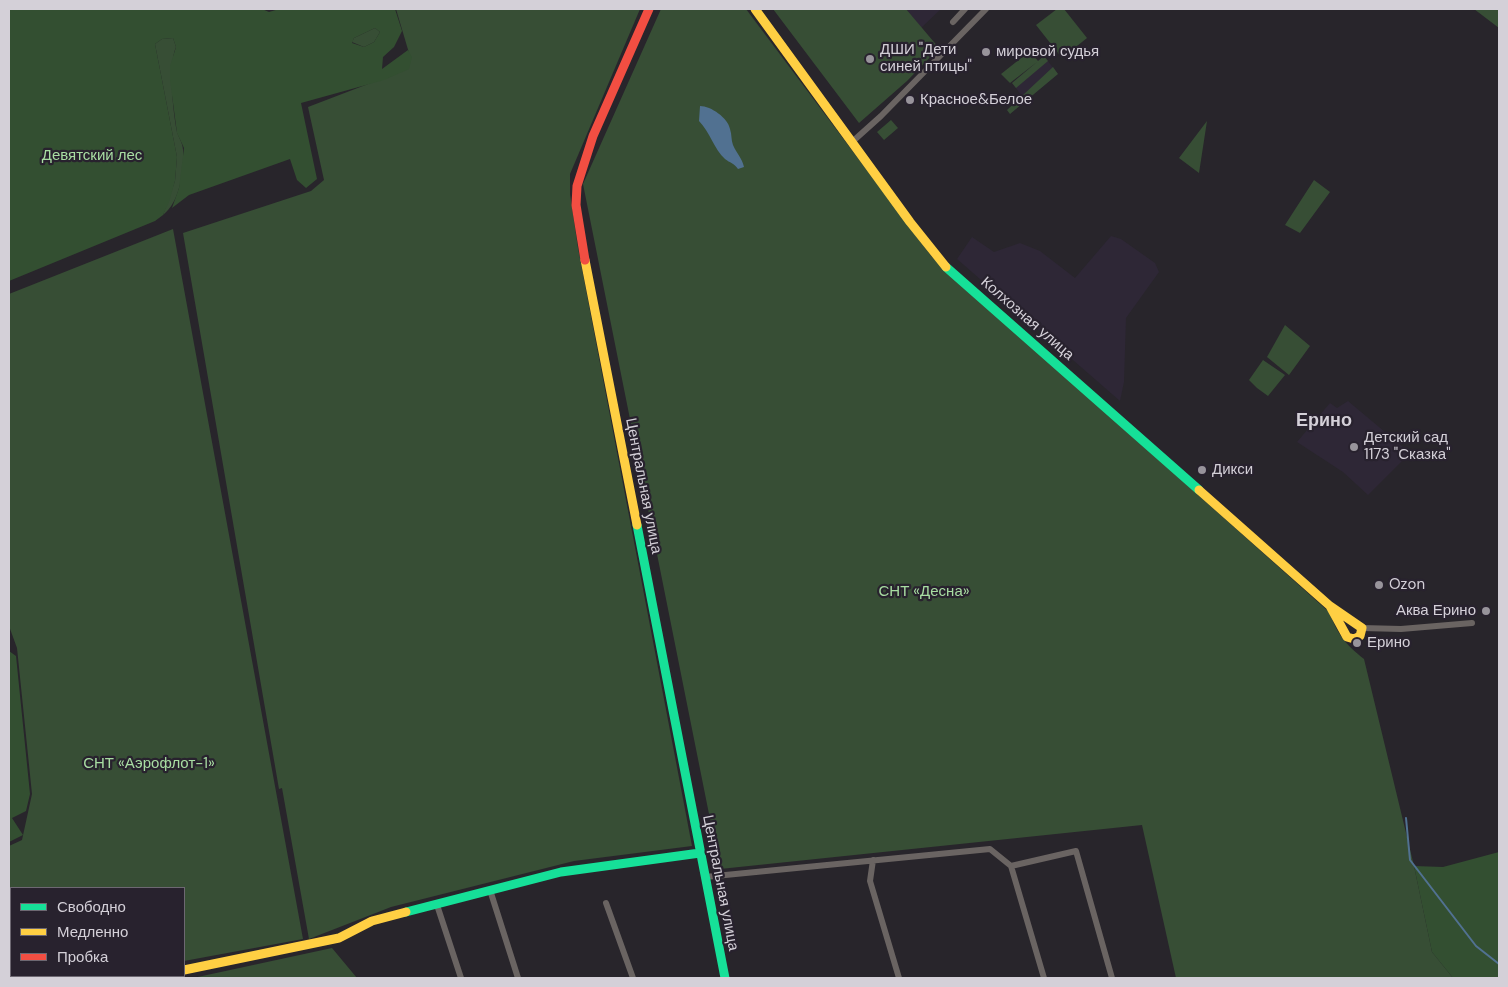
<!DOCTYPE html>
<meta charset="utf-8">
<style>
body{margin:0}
#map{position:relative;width:1508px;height:987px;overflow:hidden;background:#28252b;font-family:"DM Sans",sans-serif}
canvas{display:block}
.frame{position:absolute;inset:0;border:10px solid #d4d0d8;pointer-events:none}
.legend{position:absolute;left:10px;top:887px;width:175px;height:90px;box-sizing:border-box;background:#28222e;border:1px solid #6d6872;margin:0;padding:6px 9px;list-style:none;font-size:15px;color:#d4d0d8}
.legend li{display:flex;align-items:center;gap:10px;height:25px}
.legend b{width:25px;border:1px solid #6d6872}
</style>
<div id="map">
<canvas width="1508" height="987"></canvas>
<div class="frame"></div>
<ul class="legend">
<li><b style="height:6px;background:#16e098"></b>Свободно</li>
<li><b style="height:6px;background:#ffcf43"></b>Медленно</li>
<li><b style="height:6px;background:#f24e42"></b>Пробка</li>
</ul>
</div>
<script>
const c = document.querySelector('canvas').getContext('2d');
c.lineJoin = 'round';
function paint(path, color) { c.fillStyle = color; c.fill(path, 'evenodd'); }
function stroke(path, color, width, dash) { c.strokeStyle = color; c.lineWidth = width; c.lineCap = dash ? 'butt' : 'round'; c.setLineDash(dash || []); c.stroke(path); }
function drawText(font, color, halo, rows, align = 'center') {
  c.font = font + ' "DM Sans",sans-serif'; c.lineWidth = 4.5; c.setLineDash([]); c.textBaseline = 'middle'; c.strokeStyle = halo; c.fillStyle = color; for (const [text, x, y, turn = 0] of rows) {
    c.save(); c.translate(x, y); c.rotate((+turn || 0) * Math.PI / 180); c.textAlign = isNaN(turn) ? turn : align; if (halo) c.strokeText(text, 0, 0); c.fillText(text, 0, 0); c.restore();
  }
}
const built = new Path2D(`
 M906,9H941L921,28Z
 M1044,56L1058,74L1010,114L1007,110L1022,96L1012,83Z
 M1111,236L1121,239L1155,263L1159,272L1126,318L1124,382L1120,401L957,259L972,237L994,252L1020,243L1040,251L1075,278Z
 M1348,401L1410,453L1368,495L1343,472L1297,442L1330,403L1337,408Z`);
const green = new Path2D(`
 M396,9H640L570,174V194L578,248L692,846L574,861L391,907L309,939L282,788L279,789L183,233L311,191L324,180L308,107L389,76L409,53Z
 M661,9H746L932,257L1329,612C1338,635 1345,644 1364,659L1414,866L1432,952L1453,978H1176L1142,825L720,869L583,184Z
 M773,9H906L939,48L907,81L859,123Z
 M1057,9H1064L1087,38L1062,58L1036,25Z
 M1474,9H1499V28Z
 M375,28L380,32L374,42L364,47L352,42L354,38Z
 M173,38L176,47C168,65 173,112 177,132C179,138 183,144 183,150C184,171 180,202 163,215L175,181L177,157L155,44L162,39Z
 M1030,51L1038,61L1044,56L1048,61L1016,88L1012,83L1037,62L1010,83L1001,74Z
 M1053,67L1058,74L1010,114L1007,110Z
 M891,120L898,128L884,140L877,132Z
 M1207,121L1199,173L1179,158Z
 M1314,180L1330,192L1300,233L1285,225Z
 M173,229L303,939L184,961V888H11V976H106L92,978H9V846L22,840L32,794L17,648L9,626V294Z
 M1285,325L1310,346L1289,375L1267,357Z
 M1263,360L1285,375L1268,396L1257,388L1249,380Z
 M332,948L357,978H193Z`);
const forest = new Path2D(`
 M9,9H262L269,12L279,9H395L402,31L394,47L383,57L382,69L408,50L412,57L409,69L384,80L301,103L317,179L306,188L297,180L290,159L189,195L172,208L179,188L184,148L177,133L170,80V66L176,47L173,38L162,39L155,44L177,157L175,181L169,202L163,215L155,221L9,281ZM375,28L380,32L374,42L364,47L352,43L354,38Z
 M9,651L16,656L30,794L26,811L12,818L23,835L9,842Z
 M1499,852V978H1453L1432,952L1414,866L1443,867Z`);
const water = new Path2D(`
 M700,106C711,106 728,118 730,129C732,135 731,140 733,145C737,154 742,158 744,167L738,169C734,163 730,163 725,159C714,149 710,132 699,121Z`);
const stream = new Path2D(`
 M1406,818L1410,860L1476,946L1499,964`);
const street = new Path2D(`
 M953,22L965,9
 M852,142L881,116L986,9
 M1362,628L1401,629L1472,623
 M873,860L870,881L899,978
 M1011,866L1044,978
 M705,877L990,849L1011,866L1076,851L1112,978
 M490,890L518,978
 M606,903L633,978
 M437,905L461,978
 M144,978L157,976`);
const fast = new Path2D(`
 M946,267L1199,490
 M637,525L725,978
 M406,912L561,872L700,853`);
const slow = new Path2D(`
 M755,9L910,222L946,267
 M585,260L637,525
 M1199,490L1330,606L1362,628L1360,636L1354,639L1347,637L1330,606
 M184,970L339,938L372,921L406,912`);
const jam = new Path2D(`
 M585,260L576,205L577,186L593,136L649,9`);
const markers = [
 [986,52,5,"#98949b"],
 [870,59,5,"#98949b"],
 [910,100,5,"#98949b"],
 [1354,447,5,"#98949b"],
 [1202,470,5,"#98949b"],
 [1379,585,5,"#98949b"],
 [1486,611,5,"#98949b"],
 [1357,643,5,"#98949b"]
];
const poiNames = [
 ["ДШИ \"Дети",880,50],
 ["синей птицы\"",880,67],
 ["мировой судья",996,52],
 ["Красное&Белое",920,100],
 ["Детский сад",1364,438],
 ["1173 \"Сказка\"",1364,455],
 ["Дикси",1212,470],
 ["Ozon",1389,585],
 ["Аква Ерино",1476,611,"right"],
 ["Ерино",1367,643]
];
const parkNames = [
 ["Девятский лес",92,156],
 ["СНТ «Десна»",924,592],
 ["СНТ «Аэрофлот-1»",149,764]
];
const streetNames = [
 ["Колхозная улица",1027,319,41],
 ["Центральная улица",643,486,79],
 ["Центральная улица",720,883,79]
];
const quarterNames = [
 ["Ерино",1324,421]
];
paint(built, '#2e2736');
paint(green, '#374e35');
paint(forest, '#334f31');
paint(water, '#517191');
stroke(stream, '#517191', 2);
stroke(street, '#6a6462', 6);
stroke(fast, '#16e098', 9);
stroke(slow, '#ffcf43', 9);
stroke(jam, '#f24e42', 9);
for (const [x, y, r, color] of markers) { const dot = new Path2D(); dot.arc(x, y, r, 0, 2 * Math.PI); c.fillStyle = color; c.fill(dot); stroke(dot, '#28222e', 2); }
drawText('15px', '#d4d0d8', '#28222e', poiNames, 'left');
drawText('15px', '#a8dda2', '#28222e', parkNames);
drawText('15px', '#d4d0d8', '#28222e', streetNames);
drawText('bold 18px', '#d4d0d8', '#28222e', quarterNames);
</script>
